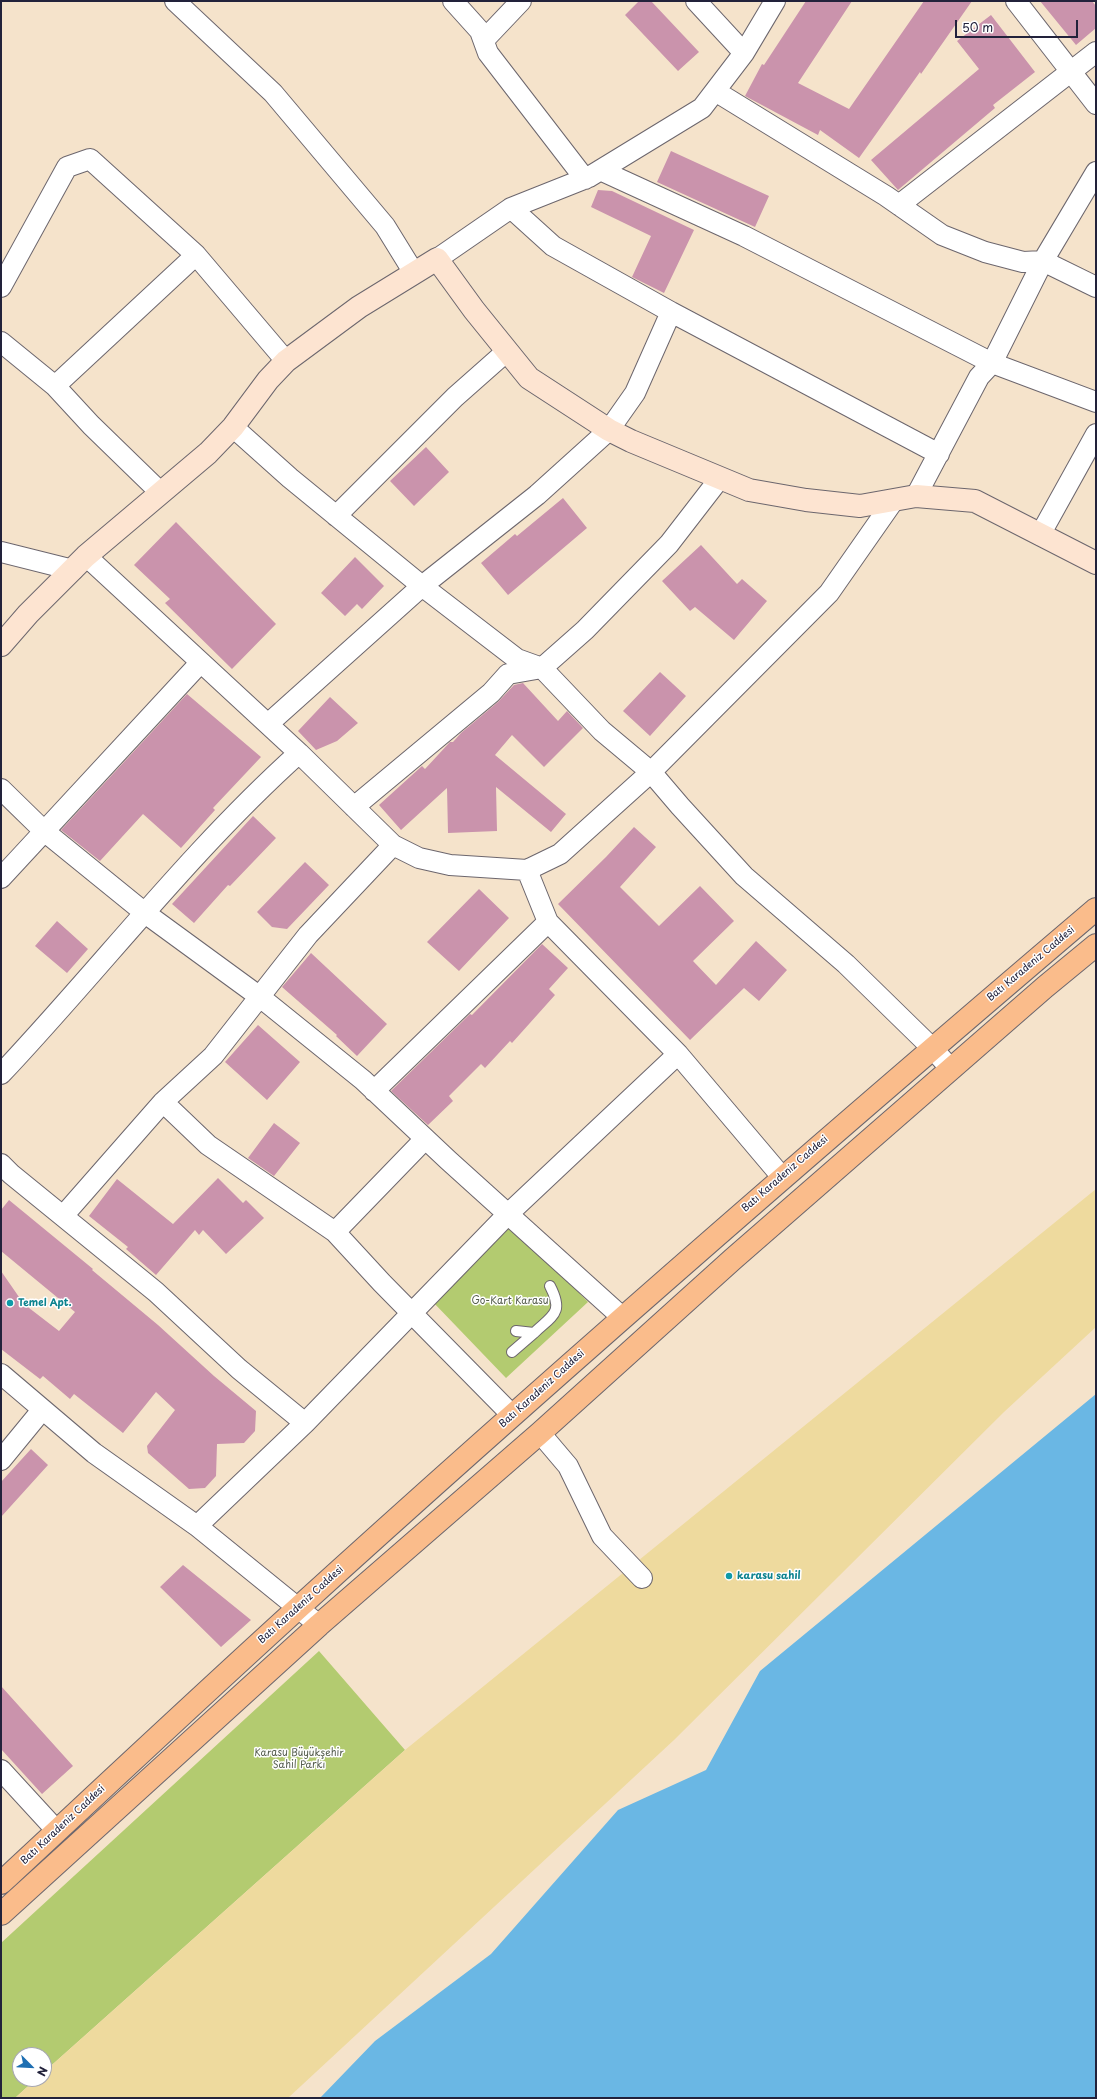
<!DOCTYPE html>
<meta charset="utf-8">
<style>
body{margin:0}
#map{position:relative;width:1097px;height:2099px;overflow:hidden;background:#f5e3cb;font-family:"Playpen Sans",sans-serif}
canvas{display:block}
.frame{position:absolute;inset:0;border:2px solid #22223b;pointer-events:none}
.north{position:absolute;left:12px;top:2047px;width:40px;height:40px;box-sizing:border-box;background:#fff;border:1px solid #a7a7b1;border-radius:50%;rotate:114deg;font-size:11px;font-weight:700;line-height:16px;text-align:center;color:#22223b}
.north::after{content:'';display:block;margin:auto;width:14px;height:18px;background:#1f6fb2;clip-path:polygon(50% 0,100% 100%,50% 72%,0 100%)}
.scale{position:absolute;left:955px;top:20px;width:123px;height:18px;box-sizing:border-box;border:2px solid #22223b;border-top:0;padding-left:5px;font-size:12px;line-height:14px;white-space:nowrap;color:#22223b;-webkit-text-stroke:3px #fff;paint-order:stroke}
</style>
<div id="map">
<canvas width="1097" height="2099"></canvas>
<div class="frame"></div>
<div class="north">N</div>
<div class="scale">50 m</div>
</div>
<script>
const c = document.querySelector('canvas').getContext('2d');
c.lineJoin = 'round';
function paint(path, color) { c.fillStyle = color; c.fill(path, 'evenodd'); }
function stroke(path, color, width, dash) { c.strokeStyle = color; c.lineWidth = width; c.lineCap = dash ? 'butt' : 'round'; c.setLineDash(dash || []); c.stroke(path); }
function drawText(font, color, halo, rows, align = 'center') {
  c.font = font + ' "Playpen Sans",sans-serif'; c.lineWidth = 3; c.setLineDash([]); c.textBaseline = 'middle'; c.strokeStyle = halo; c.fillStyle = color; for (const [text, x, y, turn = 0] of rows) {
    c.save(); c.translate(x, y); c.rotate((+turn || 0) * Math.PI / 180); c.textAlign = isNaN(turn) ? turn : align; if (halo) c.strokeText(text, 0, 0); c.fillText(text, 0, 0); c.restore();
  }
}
const green = new Path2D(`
 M511,1223L588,1302L506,1378L432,1301Z
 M319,1651L405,1750L44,2072V2055H20V2079H36L15,2098H1V1943Z`);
const sand = new Path2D(`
 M1096,1189V1327L1004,1412L674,1740L288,2098H15L36,2079H44V2072L405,1750Z`);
const water = new Path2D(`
 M1096,1394V2098H320L375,2041L491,1954L618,1810L706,1770L760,1671Z`);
const building = new Path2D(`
 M639,1H651L699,52L678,71L625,15Z
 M806,1H852L798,83L849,109L924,1H972L921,74L920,72L859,158L820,130L818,135L745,96L762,64L764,65Z
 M1040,1H1092L1096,6V28L1076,45Z
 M991,15L1035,72L993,105L995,108L898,190L871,160L979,69L957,41Z
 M671,151L769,196L755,227L657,182Z
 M598,190L612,191L694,230L664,293L632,277L651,236L591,207Z
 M426,447L449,472L414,506L390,481Z
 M563,498L587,528L508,595L481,563L515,534L517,536Z
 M176,522L276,624L232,669L165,603L170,599L134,565Z
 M701,545L737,584L742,579L767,601L734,640L695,607L690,611L662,581Z
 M355,557L384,586L362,609L357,604L345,616L321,593Z
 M660,672L686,696L650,736L623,711Z
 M523,683L558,721L567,711L583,728L544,767L512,735L495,755L566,814L551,832L496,787L497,831L448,833L447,788L401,830L379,805L422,766L425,769L450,742H453L461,733L498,702L514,685Z
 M187,694L261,757L213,808L215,810L181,848L143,814L100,861L61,830Z
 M330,697L358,723L337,741L316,750L298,731Z
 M253,816L276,838L230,886L228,885L194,923L172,904Z
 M634,827L656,847L620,887L659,926L700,886L734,921L693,961L716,985L756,941L787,970L759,1001L744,988L690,1040L558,904L606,857Z
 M305,862L329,885L287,929L272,927L257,912Z
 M479,889L509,918L459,971L427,942Z
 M57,921L88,949L67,973L35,946Z
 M542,944L568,968L549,989L555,995L512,1043L510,1041L485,1068L481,1064L449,1096L453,1101L428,1125L391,1091L470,1014L472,1015Z
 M311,953L387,1024L357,1056L336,1036L337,1035L282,987Z
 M258,1025L300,1062L267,1100L225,1062Z
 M274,1123L300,1143L274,1176L248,1158Z
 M218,1178L243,1203L246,1200L264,1218L226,1254L203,1230L199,1235L195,1230L156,1275L126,1249L128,1247L89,1216L117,1179L173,1224Z
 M9,1200L93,1269L92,1270L158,1325L214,1376L256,1411L255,1431L244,1443L217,1444L216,1476L205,1488L189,1489L148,1453L147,1446L175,1410L156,1392L123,1433L74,1394L70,1399L43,1376L40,1379L1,1349V1271L19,1297L20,1301L59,1331L75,1312L1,1251V1210Z
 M31,1449L48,1465L1,1517V1482Z
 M183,1565L251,1620L221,1647L160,1587Z
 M1,1686L73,1766L42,1794L1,1749Z`);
const lane = new Path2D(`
 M516,1331L534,1333C553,1315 564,1313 550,1286
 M512,1352L534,1333`);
const street = new Path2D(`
 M175,1L273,93L385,226L414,273
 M453,1L480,31L488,53L585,179
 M696,1L744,53
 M1016,1L1096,104
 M484,40L521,1
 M715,91L886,196L942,235L985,252L1023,262L1043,261L1096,287
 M600,170L744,236L992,363L1096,402
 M899,205L1096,52
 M511,208L553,246L671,312L939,454
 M437,259L511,208L589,177L702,108L744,53L775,1
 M1,287L67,167L90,159L196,255L286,361
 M1,342L55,386L91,425L161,493
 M55,386L196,255
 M233,427L290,478L422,586L517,659L542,668L602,731L651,772L680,806L744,876L846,964L932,1048L951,1069
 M916,496L979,377L992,363L1043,261L1096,172
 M336,516L455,397L507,351
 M1040,535L1096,434
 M1,552L73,570
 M86,556L299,753L393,845L419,858L450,865L527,870L560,854L651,772L829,593L894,500
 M268,724L422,586L537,495L609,430L635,393L671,312
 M1,789L44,831L145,913L260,997L363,1080L448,1160L623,1318
 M354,807L491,693L508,674L542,668L585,630L669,544L720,478
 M527,870L548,922L678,1054L782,1177
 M1,878L200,663
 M1,1074C101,968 190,851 299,753
 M374,1091L548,922
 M163,1102L208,1145L335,1232
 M425,1139L335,1232L382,1283L512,1415
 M1,1164L11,1174L156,1292L239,1369L305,1423
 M63,1216L163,1102L213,1056L308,935L393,845
 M1,1374L94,1453L197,1526L319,1625
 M540,1433L568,1466L602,1536L642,1578
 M1,1460L42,1410
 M197,1526L305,1423L508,1214L678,1054
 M1,1770L57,1831`);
const secondary = new Path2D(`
 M1,645L28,614L86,556L208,453L233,427L268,380L286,361L359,307L437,259L474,310L529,378L609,430L631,441L749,490L806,500L860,506L916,496L975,501L1096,563`);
const primary = new Path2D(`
 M1,1883C100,1791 199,1698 298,1608C560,1370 827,1138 1096,909
 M1,1914L319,1625L540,1433L733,1259L1045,987L1096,945`);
const markers = [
 [10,1303,4,"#0f9aa8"],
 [729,1576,4,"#0f9aa8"]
];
const streetNames = [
 ["Batı Karadeniz Caddesi",1031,964,-40],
 ["Batı Karadeniz Caddesi",785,1174,-41],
 ["Batı Karadeniz Caddesi",542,1389,-42],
 ["Batı Karadeniz Caddesi",301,1605,-42],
 ["Batı Karadeniz Caddesi",63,1825,-43]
];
const parkNames = [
 ["Go-Kart Karasu",510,1301],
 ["Karasu Büyükşehir",299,1753],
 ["Sahil Parkı",299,1765]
];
const cultureNames = [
 ["Temel Apt.",18,1303],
 ["karasu sahil",737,1576]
];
paint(green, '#b3cb70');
paint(sand, '#eeda9e');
paint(water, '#6ab7e4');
paint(building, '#ca93ac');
stroke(lane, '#6c666d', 12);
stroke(street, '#6c666d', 22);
stroke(secondary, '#6c666d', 24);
stroke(primary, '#6c666d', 24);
stroke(lane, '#fff', 10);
stroke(street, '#fff', 20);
stroke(secondary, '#fde4d1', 22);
stroke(primary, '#fabc8b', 22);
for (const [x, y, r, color] of markers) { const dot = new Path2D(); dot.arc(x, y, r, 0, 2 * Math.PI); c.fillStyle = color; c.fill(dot); stroke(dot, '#fff', 1.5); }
drawText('10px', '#22223b', '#fff', streetNames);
drawText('10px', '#555d4e', '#fff', parkNames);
drawText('bold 10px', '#0d838f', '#fff', cultureNames, 'left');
</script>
